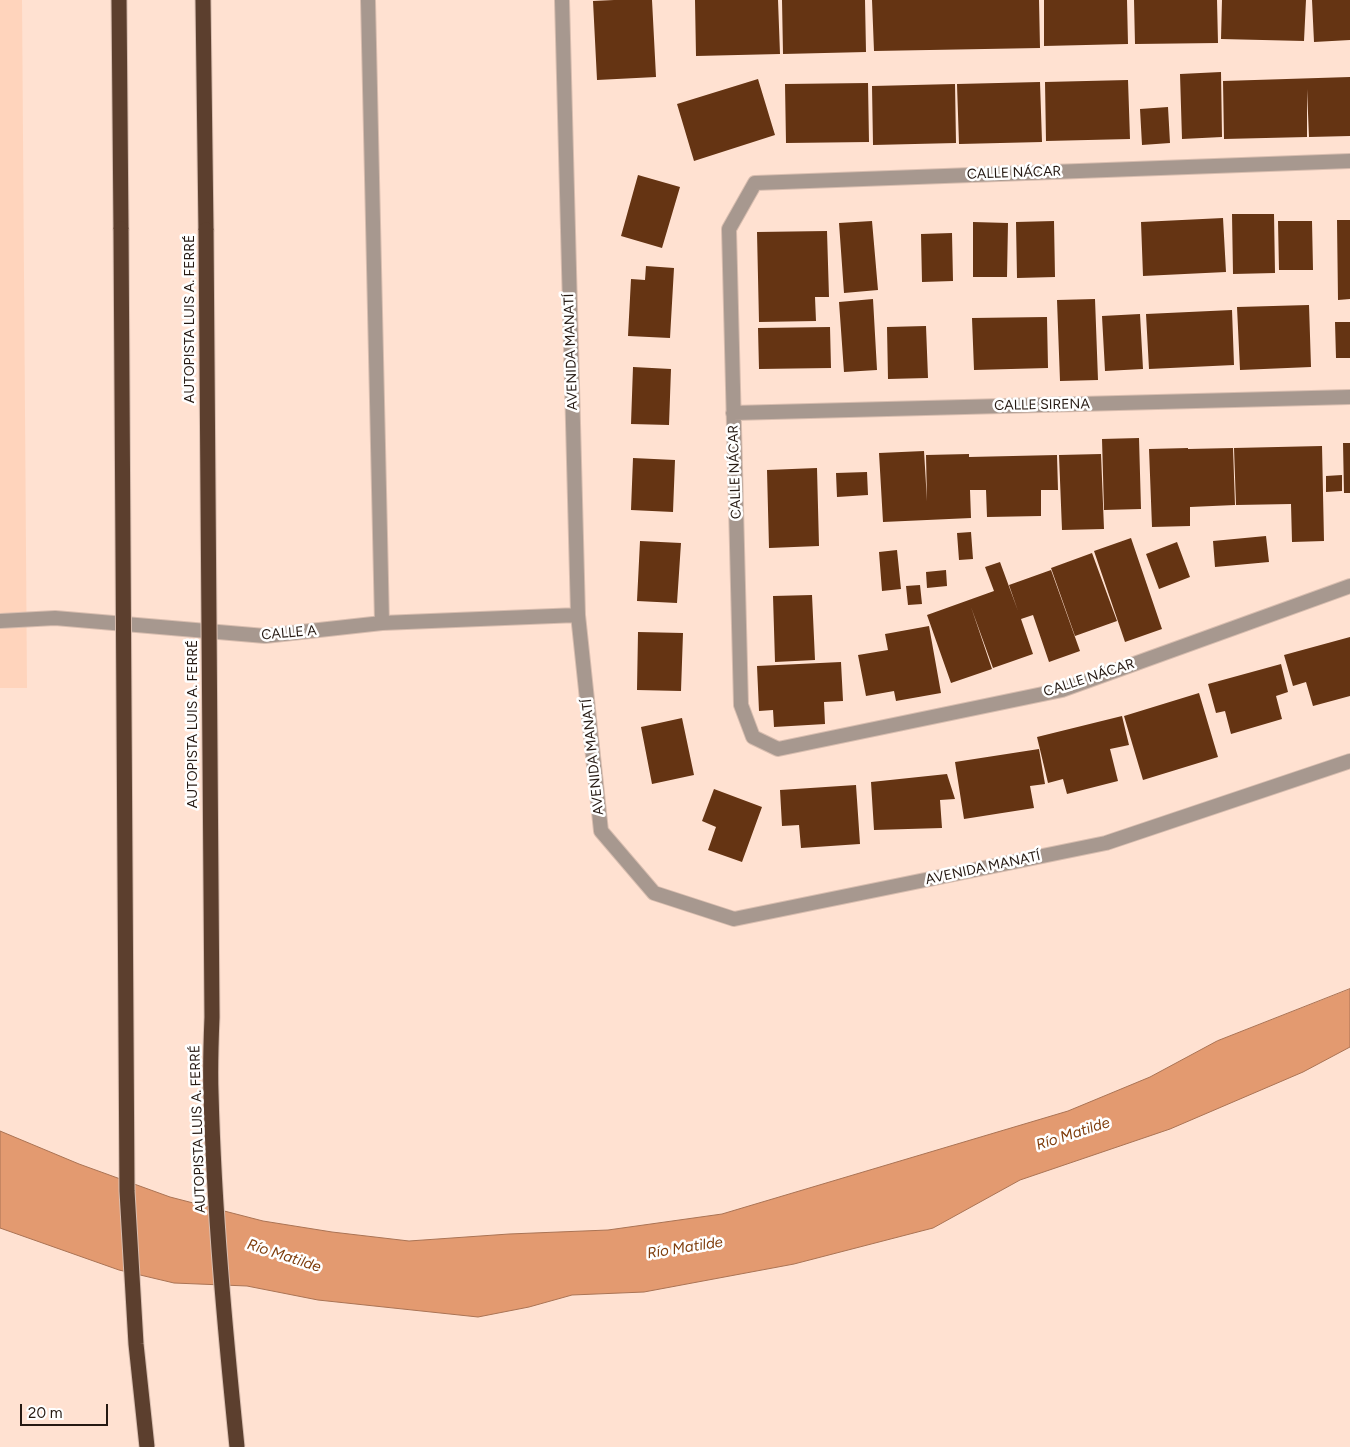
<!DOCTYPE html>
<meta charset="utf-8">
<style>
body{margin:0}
#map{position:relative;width:1350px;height:1447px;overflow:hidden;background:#ffe1d1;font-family:Figtree,sans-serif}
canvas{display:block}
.scale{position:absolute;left:20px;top:1404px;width:88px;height:22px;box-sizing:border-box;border:2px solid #251912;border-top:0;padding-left:6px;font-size:15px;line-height:18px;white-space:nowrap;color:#251912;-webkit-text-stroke:4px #fff;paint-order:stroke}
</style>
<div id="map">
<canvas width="1350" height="1447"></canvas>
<div class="scale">20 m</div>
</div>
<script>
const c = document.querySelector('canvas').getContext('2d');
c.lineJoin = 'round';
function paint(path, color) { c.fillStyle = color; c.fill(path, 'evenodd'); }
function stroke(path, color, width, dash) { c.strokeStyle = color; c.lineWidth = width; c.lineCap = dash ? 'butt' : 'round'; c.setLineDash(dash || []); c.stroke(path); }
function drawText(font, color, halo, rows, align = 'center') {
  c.font = font + ' Figtree,sans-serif'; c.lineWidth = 5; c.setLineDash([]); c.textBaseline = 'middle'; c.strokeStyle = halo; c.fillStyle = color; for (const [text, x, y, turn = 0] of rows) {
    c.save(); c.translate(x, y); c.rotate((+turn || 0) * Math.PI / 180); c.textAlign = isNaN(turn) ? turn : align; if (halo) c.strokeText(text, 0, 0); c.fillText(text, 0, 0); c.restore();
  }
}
const built = new Path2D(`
 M0,0H22L27,688H0Z`);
const water = new Path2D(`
 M1350,989V1047L1303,1072L1170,1129L1020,1180L933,1228L794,1264L644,1292L572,1295L529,1307L478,1317L318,1300L247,1286L174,1283L119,1270L0,1228V1131L79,1164L170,1197L263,1221L332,1232L409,1241L509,1234L608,1230L722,1214L1068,1111L1150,1077L1217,1041Z`);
const building = new Path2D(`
 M614,0H652L656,77L597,80L593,1Z
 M695,0H778L780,54L696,56Z
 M782,0H865L866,52L783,54Z
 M872,0H1039L1040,48L874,51Z
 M1044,0H1127L1128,44L1044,46Z
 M1134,0H1217L1218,43L1135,44Z
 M1222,0H1306L1304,41L1221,39Z
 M1312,0H1350V40L1314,42Z
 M1221,72L1222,137L1182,139L1180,74Z
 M1350,77V136L1309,137L1307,89V137L1224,139L1223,81Z
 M758,79L775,135L694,161L677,104Z
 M1128,80L1130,139L1046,141L1045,82Z
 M1040,82L1042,142L959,144L957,84Z
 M868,83L869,142L786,143L785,84Z
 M955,84L956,143L873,145L872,86Z
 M1168,107L1170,143L1142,145L1140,109Z
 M638,175L680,187L662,248L621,236Z
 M1232,214H1274L1275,273L1233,274Z
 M1223,218L1226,272L1143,276L1141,222Z
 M1337,220H1350V299L1338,300Z
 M872,221L878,290L844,293L839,223Z
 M1054,221L1055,277L1017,278L1016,222Z
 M1278,221H1312L1313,270H1279Z
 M973,222L1008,223L1007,277H973Z
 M827,231L829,297H815L816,321L759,322L757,232Z
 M952,233L953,281L922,282L921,234Z
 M646,266L674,268L670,338L628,336L631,279L645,280Z
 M873,299L877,370L844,372L839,302Z
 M1095,299L1098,380L1060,381L1057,300Z
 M1309,305L1311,367L1240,370L1237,307Z
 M1232,310L1234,365L1149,369L1146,314Z
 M1140,314L1143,369L1105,371L1102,316Z
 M1047,317L1048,368L974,370L972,318Z
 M1335,322H1350V358H1336Z
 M926,326L928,378L888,379L887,327Z
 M830,327L831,368L759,369L758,328Z
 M633,367L671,369L669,425L631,424Z
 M1139,438L1141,509L1104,510L1102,439Z
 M1343,443H1350V493H1344Z
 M1322,446L1324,541L1292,542L1291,504L1236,505L1234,448Z
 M1188,448V449L1233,448L1235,505L1190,507V526L1152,527L1149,449Z
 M924,451L927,501L926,455L969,454V457L1057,455L1058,490H1041V516L987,517L986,490H970L971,518L883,522L879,453Z
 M1101,454L1104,529L1062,530L1059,455Z
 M633,458L675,460L673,512L631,510Z
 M817,468L819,546L769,548L767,470Z
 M867,472L868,495L837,497L836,473Z
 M1342,475V491L1326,492V476Z
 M971,532L973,559L959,560L957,533Z
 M1266,536L1269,562L1215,567L1213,541Z
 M1131,538L1162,629L1125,642L1094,551Z
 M640,541L681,543L677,603L637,601Z
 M1177,542L1190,577L1159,589L1146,554Z
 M897,550L901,589L882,591L879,552Z
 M1092,553L1117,621L1075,636L1051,568Z
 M1000,562L1018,611L1009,585L1051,570L1080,651L1049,662L1033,615L1021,619L1033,654L993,668L971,607L992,669L951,683L927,615L994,591L985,567Z
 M946,570L947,586L927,588L926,572Z
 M920,585L922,604L908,605L906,586Z
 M812,595L815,660L775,662L773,596Z
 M929,626L941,693L896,701L894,691L866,696L858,655L888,650L885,634Z
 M638,632L683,633L681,691L637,690Z
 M1350,637V696L1313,706L1306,682L1293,686L1284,655Z
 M841,662L843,701L824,702L825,724L774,727L773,710L759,711L757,666Z
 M1281,664L1288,692L1276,696L1282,719L1231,734L1225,711L1216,713L1208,684Z
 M1199,693L1218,757L1143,780L1124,716Z
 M1122,716L1129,745L1110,749L1118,781L1067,794L1063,779L1048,783L1037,737Z
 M682,718L694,775L652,784L641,727Z
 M1039,749L1045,784L1030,786L1034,808L964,819L955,762Z
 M947,774L955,799L940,800L942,828L874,830L871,782Z
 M856,785L860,844L801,848L799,825L782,826L780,790Z
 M714,789L762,807L742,862L708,850L716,827L702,821Z`);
const minor = new Path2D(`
 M368,0L382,623
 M562,0L578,615L601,831L654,893L734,919L1106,843L1350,761
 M1350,161L755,183L729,229L741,705L753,737L778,749L1062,690L1350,586
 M733,413L1350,397
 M0,621L55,618L265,636L382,623L578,615`);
const motorway = new Path2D(`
 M119,0L121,229
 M203,0L206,230`);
const motorwayBridge = new Path2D(`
 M121,229L127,1191L136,1344L147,1447
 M206,230L212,1017C211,1042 210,1068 211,1093C214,1211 225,1329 237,1447`);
const streetNames = [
 ["CALLE NÁCAR",1014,173,-2],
 ["AUTOPISTA LUIS A. FERRÉ",190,319,-90],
 ["AVENIDA MANATÍ",571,352,-92],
 ["CALLE SIRENA",1042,405,-1],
 ["CALLE NÁCAR",735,472,-92],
 ["CALLE A",289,633,-5],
 ["CALLE NÁCAR",1089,678,-18],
 ["AUTOPISTA LUIS A. FERRÉ",193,724,-90],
 ["AVENIDA MANATÍ",593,757,-96],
 ["AVENIDA MANATÍ",983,868,-12],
 ["AUTOPISTA LUIS A. FERRÉ",198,1129,-92]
];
const waterNames = [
 ["Río Matilde",1073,1134,-18],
 ["Río Matilde",685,1248,-9],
 ["Río Matilde",284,1256,18]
];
paint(built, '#ffd4bc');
paint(water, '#e39a70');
stroke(water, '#aa7354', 1);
paint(building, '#653413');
stroke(minor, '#d8bdaf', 16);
stroke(motorway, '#d8bdaf', 17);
stroke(minor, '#a7988f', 14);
stroke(motorway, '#5c3f2e', 15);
stroke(motorwayBridge, '#d8bdaf', 17, []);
stroke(motorwayBridge, '#5c3f2e', 15);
drawText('14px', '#251912', '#fff', streetNames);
drawText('italic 15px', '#7f3d0c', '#fff', waterNames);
</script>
